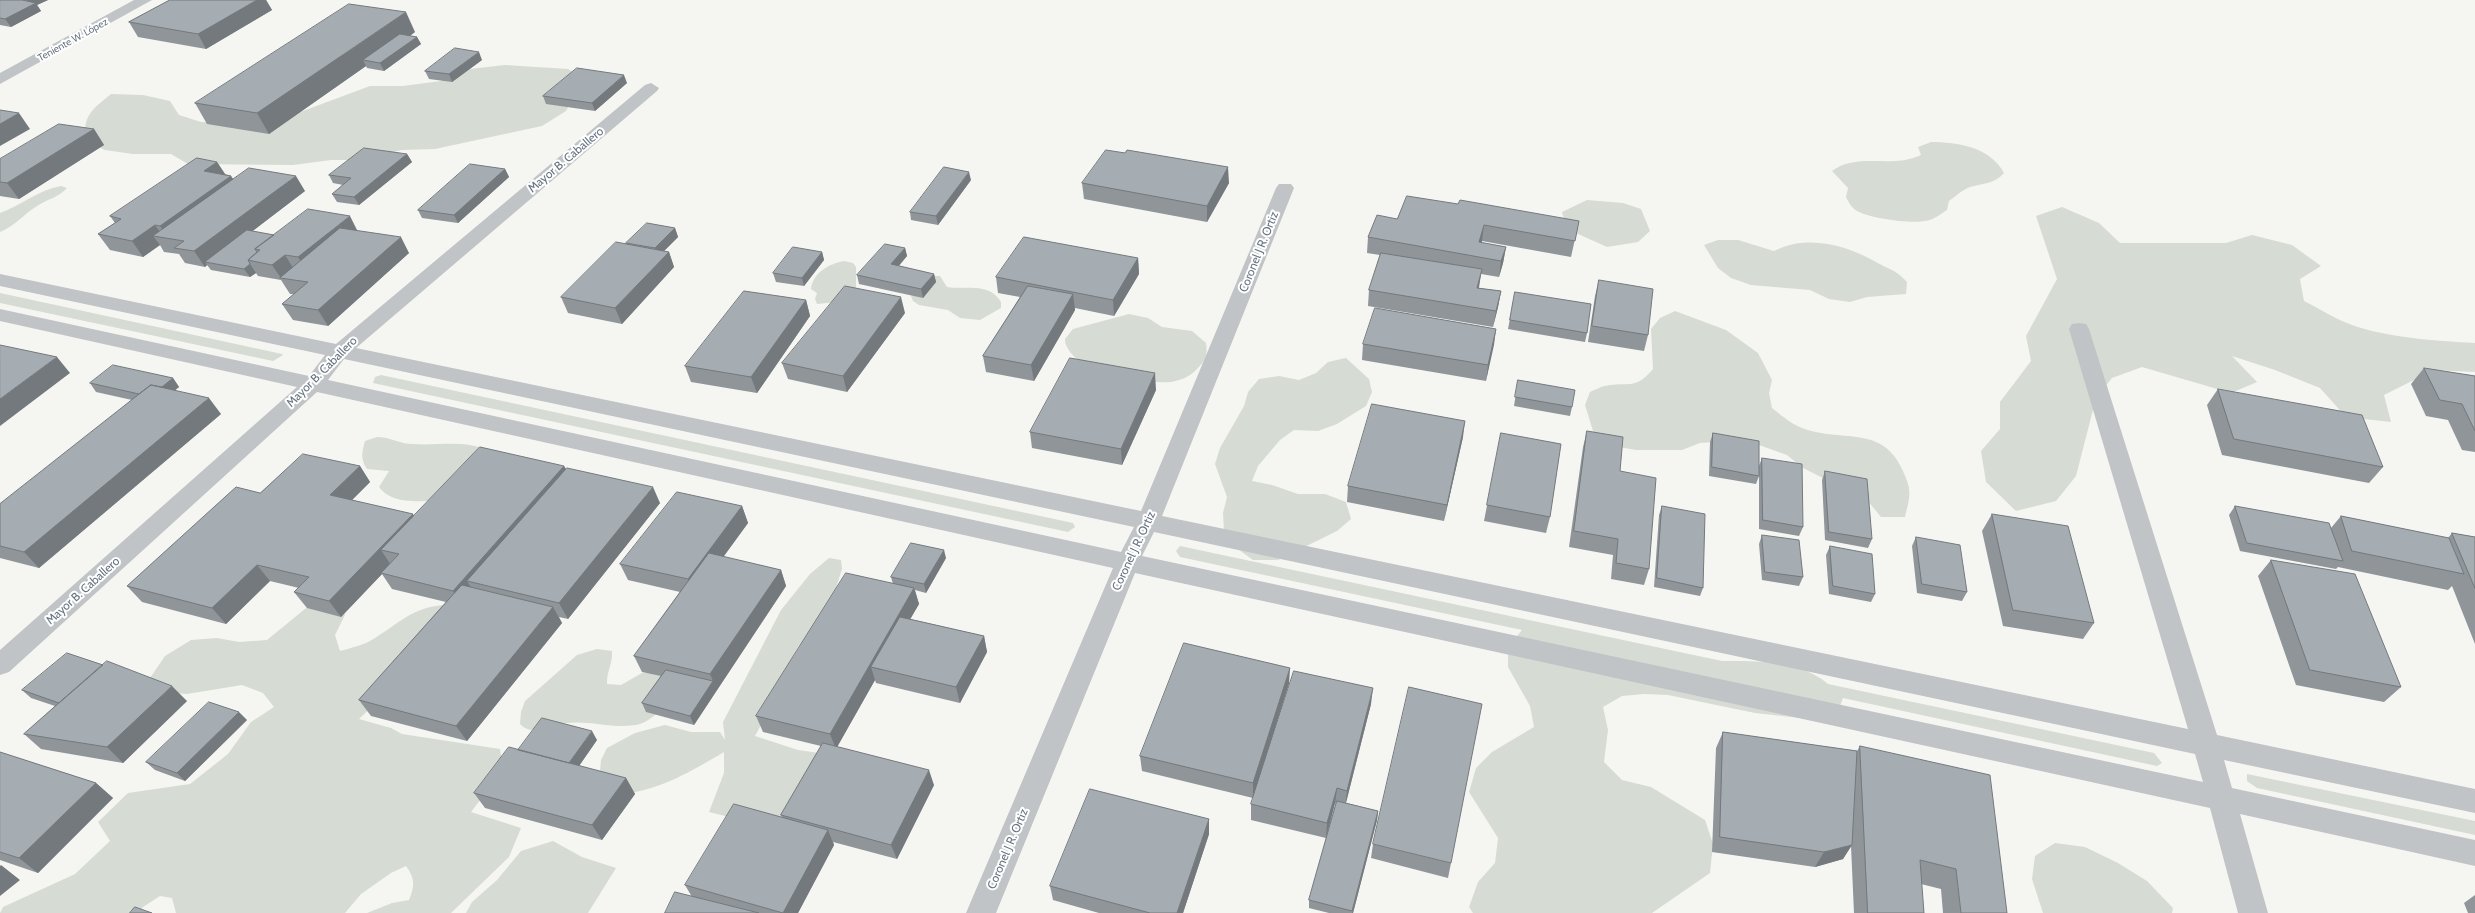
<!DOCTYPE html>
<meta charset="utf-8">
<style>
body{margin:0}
canvas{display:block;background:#f5f5f2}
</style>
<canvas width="2475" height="913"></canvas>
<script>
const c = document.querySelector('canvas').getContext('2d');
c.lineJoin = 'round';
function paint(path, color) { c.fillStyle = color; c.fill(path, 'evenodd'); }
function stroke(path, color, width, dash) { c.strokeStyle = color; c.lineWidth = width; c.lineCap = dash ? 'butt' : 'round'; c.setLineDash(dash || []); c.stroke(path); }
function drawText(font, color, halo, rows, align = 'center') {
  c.font = font + ' Cabin,sans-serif'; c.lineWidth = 4; c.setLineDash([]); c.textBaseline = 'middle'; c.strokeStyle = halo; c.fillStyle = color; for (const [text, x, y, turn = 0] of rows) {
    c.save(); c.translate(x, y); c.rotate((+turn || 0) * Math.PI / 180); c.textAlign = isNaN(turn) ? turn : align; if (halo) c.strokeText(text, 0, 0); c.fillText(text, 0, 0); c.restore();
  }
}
const green = new Path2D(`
 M505,65L568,69L584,80L566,111L542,126L435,149L401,150L364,160H331L293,165L188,164L171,154H133L105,150L86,141C82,115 93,109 111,94L143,95L170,101L179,115L201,122H266L303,111L370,86H403L441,81L470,69Z
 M1931,142C1958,142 1990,147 2004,173C1995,184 1983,183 1970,187C1962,190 1956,196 1949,201L1947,210C1941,214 1933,220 1925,221C1911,224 1862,218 1853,208C1850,205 1848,201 1846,197L1848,188L1832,171C1858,152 1892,169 1921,155L1918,147Z
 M61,186L67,188C58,198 47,199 37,206C24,214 15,226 0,232V213C22,205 38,190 61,186Z
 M1587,200L1623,203L1641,209L1650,231L1638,242L1607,247L1576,233L1565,223L1562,212Z
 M2062,207L2099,223L2120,243H2226L2252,235L2292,245L2321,266L2300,279L2304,301C2316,307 2329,315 2342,321C2377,337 2436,341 2475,343V372L2434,370L2384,395L2391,422L2346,417L2320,388L2275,370L2232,356L2257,382L2231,393L2142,367L2112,378L2096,398L2076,476L2056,501L2016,511L1986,482L1981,451L2000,429V402L2031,361L2026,336L2057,279L2036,216Z
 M1718,240H1738L1774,251C1807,234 1846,245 1876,262C1890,270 1895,269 1907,282L1906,294L1867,297L1850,302L1829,299L1810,290L1751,285L1731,278L1718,268L1704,245Z
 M844,261L853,263L856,267V295L838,302L817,304L815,299L817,293L811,289C813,273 828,264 844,261Z
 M931,276H940L947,287C966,290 989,282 1001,302V308L980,320L960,318L948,310L919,305L913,301L911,296L912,289Z
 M0,293L282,354L283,355L273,361L0,303Z
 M1675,311L1726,330L1758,353L1772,380L1769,393L1772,408C1783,417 1794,426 1808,430C1844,441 1882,427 1901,467C1912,490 1911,493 1905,517H1881L1867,500L1803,468L1787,455L1745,440L1700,443L1682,450H1636L1613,446L1594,434L1585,405L1590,392C1595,390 1600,387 1605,386C1627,381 1635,391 1653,369L1651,329L1660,318Z
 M1129,314L1148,318L1162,327L1192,331L1206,343C1208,356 1205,361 1196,370C1175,391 1143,380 1118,374C1109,372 1098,372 1091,368C1081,364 1064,350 1065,339L1073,329Z
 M1346,358L1369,379L1372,392L1366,406L1337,424L1318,431L1294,430L1280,440L1258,466L1252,481L1272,485L1298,494H1325L1346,502L1351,519L1337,531L1278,560H1253L1235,547L1224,531L1223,513L1227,497L1215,464L1220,448L1244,406L1248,392L1259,379L1279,376L1299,380L1316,373L1328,362Z
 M381,375L1073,523L1075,527L1068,532L373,383L375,377Z
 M377,437C390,437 400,444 413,444C436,446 459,440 482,448L434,501C415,501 392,504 379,487L389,471L367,469C360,459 362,452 365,441Z
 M1180,546L1722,661C1758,661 1800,660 1828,684L2154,753L2162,763L2157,766L1843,698L1837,714L1810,719L1755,713L1668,695L1644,694L1622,696L1603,707L1608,730L1604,762L1622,780L1651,787L1705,820L1713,844L1710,873L1652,913H1473L1469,907L1478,882L1495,863L1498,838L1469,792L1476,768L1492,752L1534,727L1530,706L1508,667V647L1522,630L1180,557L1176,551Z
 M829,558L841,560L842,569L834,594L812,634L798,647L793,657L780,690L755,736L798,750L826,754L785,831L709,812L724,773V752C694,770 658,791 622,794L605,780L600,771L601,760L607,748L635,733L665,725L691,732H720L725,740L723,722L781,610L810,574Z
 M337,600L345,615L335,635L340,651C350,648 361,646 370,641C398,625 413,605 448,605L387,692L359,719L391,728L402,734L500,749L503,770L471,812L521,828L509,857L451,913H367L392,903L409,900C415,886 415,878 406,866L391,873L361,894L345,913H176L172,898L160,896L143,907L138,913H0L3,907L75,874L110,841L98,822L128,793L190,784L228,754L251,722L274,707L263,693L242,685L187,694L161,692L150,678L165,656L191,640L217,638L239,642L267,640L311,604Z
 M597,649L612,651C613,663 606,673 607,684L621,685L642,673L665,672V707C657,713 649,721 640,724C616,730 591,720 566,723C552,724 533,738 520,724L521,712L525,701L577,655Z
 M2247,774L2475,821V835L2257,788L2247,781Z
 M553,841L582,857L616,868L588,913H466L472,902L497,880L521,851Z
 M2055,843L2085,847L2118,863L2147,881L2173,908L2172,913H2043L2032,879L2035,856Z`);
const minor = new Path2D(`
 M134,0H152L0,84V73Z
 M651,83L659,88L657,91L356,348L1141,511L1276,188L1279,184H1291L1294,188L1162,516L2188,729L2069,329L2072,324L2079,323L2086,324L2089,329L2217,735L2475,789V813L2224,760L2232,788L2475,840V866L2240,814L2268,913H2238L2210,808L1135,573L996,913H966L1113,568L317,392L9,672L0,675V650L297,387L0,321V309L309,376L325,355L0,286V274L336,344L645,85ZM344,359L1134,527L1121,552L328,380ZM1154,532L2195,754L2203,782L1142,556Z`);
const wall = new Path2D(`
 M0,0H48L37,5L41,11L11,27L0,25Z
 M170,0H266L272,10L206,49L138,37L129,22Z
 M415,32L410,36L417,37L421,44L384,71L367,68L366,66L269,134L207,124L195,103Z
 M482,60L452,82L429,79L425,71Z
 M627,83L595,111L546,104L543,96Z
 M94,129L104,145L19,199L0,196V159Z
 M1125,153L1229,183L1207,222L1084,199L1082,183Z
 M407,154L412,162L359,205L337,202L332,194L343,185L333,183L329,175Z
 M217,162L225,174L231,176L233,179L305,191L252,231L274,235L358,231L409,253L328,326L293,320L282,304L294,294H290L281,280L258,276L256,273L250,277L211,270L207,265L205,267L185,263L179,254L164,252L160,245L143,257L110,250L98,234L115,223L110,216Z
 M505,169L509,177L458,223L422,218L418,210Z
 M971,180L938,225L911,220L910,212Z
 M1458,204L1579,221L1571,257L1482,241L1481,243L1506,247L1503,263L1499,277L1481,274L1479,288L1501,291L1498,307L1493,327L1368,306L1369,290L1380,255L1367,253L1368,237L1397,219Z
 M675,228L678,237L664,251L669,252L674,267L622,324L568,313L561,297L626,244V243Z
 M905,248L907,256L899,266L934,274L936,282L923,298L859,284L857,275Z
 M822,252L824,260L804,286L776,282L773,273Z
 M1138,258L1139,274L1114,316L1075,308V310L1034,381L986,372L983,356L1020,297L998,293L996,277Z
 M1599,280L1648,335L1644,351L1588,342L1595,296Z
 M1515,292L1587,333L1585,342L1508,329Z
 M806,300L810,316L757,393L691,382L685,366Z
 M905,313L847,392L788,379L782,363Z
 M1496,329L1486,381L1362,360L1363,344Z
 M2424,368L2475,376V452L2462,450L2448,420L2426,416L2411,384Z
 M173,378L179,387L175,390L221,414L39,568L0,558V504L132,400L96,392L90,383Z
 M1518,380L1572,407L1570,416L1514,406Z
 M2218,389L2383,467L2369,483L2222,455L2207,405Z
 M1156,390L1122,465L1032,448L1030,432Z
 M1587,431L1620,471L1649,569L1644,585L1611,579L1613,555L1569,547L1583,447Z
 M1501,433L1550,517L1546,533L1484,521Z
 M1713,433L1759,476L1756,484L1709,476L1710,442Z
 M1463,437L1444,521L1347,502L1348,486Z
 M1762,458L1803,527L1799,536L1759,529V466Z
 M360,466L370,482L352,500L414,517L564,466L566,469L660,503L568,619L559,617L562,623L467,741L371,716L359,700L446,602L392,589L382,574L341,617L307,608L294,592L299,588L270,581L226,624L142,602L127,586L260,493Z
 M1825,471L1872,539L1868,548L1825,540L1822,480Z
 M742,506L748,523L723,557L781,570L786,586L694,725L646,712L642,703L661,676L642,672L634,656L680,592L628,580L620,564Z
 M1662,506L1703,588L1700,596L1654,587L1659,515Z
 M2235,506L2331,528L2341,516L2448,538L2452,533L2475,537V644L2452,586L2448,590L2338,567L2336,569L2240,551L2229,515Z
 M1992,514L2094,623L2083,639L2003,626L1982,531Z
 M1762,535L1803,577L1799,586L1762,580L1759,544Z
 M1916,537L1967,592L1962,601L1917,593L1912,546Z
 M1830,546L1875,594L1871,602L1829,594L1826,555Z
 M946,558L926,593L915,590L919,604L910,619L984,636L987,652L960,703L876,683L875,680L837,747L934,785L897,859L833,842L834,845L798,913H665L692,897L685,885L782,818L781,815L821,746L763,732L756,716L893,584L891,577Z
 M2271,560L2401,687L2384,702L2296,685L2258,576Z
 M1290,668L1253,798L1142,771L1140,756Z
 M22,690L187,701L123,763L41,749L24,734L55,706L31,698Z
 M1371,704L1346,803L1378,811L1377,820L1353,913H1329L1309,908V900L1336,803H1335L1326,838L1251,820V804Z
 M247,720L185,781L155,770L146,762Z
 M1723,732L1857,751L1860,746L2007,913H1943L1941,889L1921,884L1924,913H1854L1851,846L1843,859L1815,867L1712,852L1716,748Z
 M597,740L579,766L626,778L635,794L602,840L485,808L474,793L518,750Z
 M0,752L96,783L113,798L38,873L0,860Z
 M1209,819V834L1183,913H1099L1053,900L1050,886Z
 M1373,844L1451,863L1448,878L1371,858Z
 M2475,895V913H2468L2464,903Z`);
const shadedWall = new Path2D(`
 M28,0H48L37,5L41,11L11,27L5,19Z
 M257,0H266L272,10L206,49L198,34Z
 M406,12L415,32L373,62L363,60L366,66L269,134L257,113Z
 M417,37L421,44L384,71L380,63Z
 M479,52L482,60L452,82L449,74Z
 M624,75L627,83L595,111L592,103Z
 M19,113L30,129L0,146V124Z
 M94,129L104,145L19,199L7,183Z
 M407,154L412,162L359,205L354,197Z
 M217,162L227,177L204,171Z
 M1228,167L1229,183L1207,222V206Z
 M505,169L509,177L458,223L454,215Z
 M969,172L971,180L938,225L936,216Z
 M231,176L241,191L169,239L160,226Z
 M296,176L305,191L211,263L205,262L207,265L205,267L194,251Z
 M350,216L358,232L308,273L298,257Z
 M155,225L164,238L153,236L160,245L143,257L132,241Z
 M1484,225L1482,241L1476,258L1479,242Z
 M675,228L678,237L658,257L655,248Z
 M401,237L409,253L328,326L318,310Z
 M1506,247L1503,263L1499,277L1501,261Z
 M905,248L907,256L893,272L891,264Z
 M669,252L674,267L622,324L615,308Z
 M822,252L824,260L804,286L802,278Z
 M285,255L295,271L281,278L272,265Z
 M1138,258L1139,274L1114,316L1113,300Z
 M250,264L256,273L250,277L244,269Z
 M1482,269L1479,285L1475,304L1477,288Z
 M934,274L936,282L923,298L921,289Z
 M1501,291L1498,307L1493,327L1496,311Z
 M1073,294L1075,310L1034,381L1031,365Z
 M901,297L905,313L847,392L843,376Z
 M806,300L810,316L757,393L751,377Z
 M1496,329L1494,345L1486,381L1488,365Z
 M57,357L70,373L0,426V399Z
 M1155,373L1156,390L1122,465L1121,449Z
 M173,378L179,387L157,405L150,396Z
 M209,398L221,414L39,568L24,552Z
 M1465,421L1463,437L1444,521L1447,505Z
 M360,466L370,482L341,511L330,495Z
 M564,466L573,482L467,581L475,594L464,607L453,591Z
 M653,487L660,503L568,619L559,603Z
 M742,506L748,523L695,596L688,579Z
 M413,514L423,531L399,554L381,550L391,565L381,573L382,574L341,617L329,601Z
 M944,550L946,558L926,593L924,584Z
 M257,565L270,581L226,624L212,608Z
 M781,570L786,586L717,690L710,674Z
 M914,588L919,604L881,670L871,667L875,680L836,749L830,734Z
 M553,607L562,623L467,741L456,726Z
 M984,636L987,652L960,703L956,687Z
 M1290,668L1289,684L1253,798V783Z
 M713,681L717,690L694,725L690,716Z
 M172,686L187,701L123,763L107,747Z
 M1373,688L1371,704L1345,806L1347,791Z
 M239,712L247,720L185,781L177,773Z
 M592,731L597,740L572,776L566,768Z
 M929,770L934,785L897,859L891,845Z
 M626,778L635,794L602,840L592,825Z
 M96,783L113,798L38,873L19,858Z
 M1337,788L1335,803L1326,838L1327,823Z
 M1378,811L1377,820L1353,913H1352Z
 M1209,819V834L1183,913H1177Z
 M828,830L834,845L798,913H783Z
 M1852,845L1843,859L1815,867L1824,852Z
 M1,865L20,880L0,896V866Z`);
const building = new Path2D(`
 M0,0H22L36,3L5,19L0,18Z
 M170,0H257L198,34L129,22Z
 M349,4L406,12L257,113L195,103Z
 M400,34L417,37L380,63L363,60Z
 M455,48L479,52L449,74L425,71Z
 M577,68L624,75L592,103L543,96Z
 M0,110L19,113L0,124Z
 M59,124L94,129L7,183L0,182V159Z
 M364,148L407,154L354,197L332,194L351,178L329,175Z
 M1106,150L1125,153L1127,150L1228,167L1207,206L1082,183Z
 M197,158L217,162L204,171L231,176L160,226L155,225L132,241L98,234L121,219L110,216Z
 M470,164L505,169L454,215L418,210Z
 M944,167L969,172L936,216L910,212Z
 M249,168L296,176L194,251L174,248L184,241L153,236Z
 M1407,196L1458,204L1460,200L1579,221L1575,241L1484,225L1479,242L1506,247L1501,261L1368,237L1377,215L1397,219Z
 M308,209L350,216L298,257L285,255L272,265L248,260L260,250L255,249Z
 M647,223L675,228L655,248L626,243Z
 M340,228L401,237L318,310L282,304L308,282L280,278Z
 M247,230L274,235L255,249L257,252L248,260L250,264L244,269L205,262Z
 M1024,237L1138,258L1113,300L996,277Z
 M616,242L669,252L615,308L561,297Z
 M885,244L905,248L891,264L934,274L921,289L857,275Z
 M793,247L822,252L802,278L773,273Z
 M1381,253L1482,269L1477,288L1501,291L1496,311L1369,290Z
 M1599,280L1653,289L1648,335L1592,326Z
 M845,286L901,297L843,376L782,363Z
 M1028,286L1073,294L1031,365L983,356Z
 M744,291L806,300L751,377L685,366Z
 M1515,292L1591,304L1587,333L1510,320Z
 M1375,308L1496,329L1488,365L1363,344Z
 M0,345L57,357L0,399Z
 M1070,358L1155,373L1121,449L1030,432Z
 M113,365L173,378L162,387L151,385L139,394L90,383Z
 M2424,368L2475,376V431L2462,404L2440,400Z
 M1518,380L1575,390L1572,407L1515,397Z
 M151,385L209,398L24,552L0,546V504Z
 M2218,389L2362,415L2383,467L2234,439Z
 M1372,404L1465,421L1447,505L1348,486Z
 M1587,431L1623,437L1620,471L1656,478L1649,569L1616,563L1618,539L1574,531Z
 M1501,433L1561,444L1550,517L1487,505Z
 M1713,433L1759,441V476L1712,467Z
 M480,447L564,466L453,591L381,573L399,554L381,550Z
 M303,454L360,466L330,495L413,514L329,601L294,592L309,577L257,565L212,608L127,586L236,487L260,493Z
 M1762,458L1802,464L1803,527L1763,520Z
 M567,468L653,487L559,603L467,581Z
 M1825,471L1867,479L1872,539L1829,532Z
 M677,492L742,506L688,579L620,564Z
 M1662,506L1705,514L1703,588L1657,578Z
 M2235,506L2329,523L2343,561L2247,543Z
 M1992,514L2068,526L2094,623L2013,610Z
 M2341,516L2449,538L2464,574L2352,551Z
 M2452,533L2475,537V588Z
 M1762,535L1799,540L1803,577L1765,572Z
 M1916,537L1960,545L1967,592L1922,584Z
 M911,543L944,550L924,584L891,577Z
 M1830,546L1872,554L1875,594L1833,586Z
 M709,553L781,570L710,674L634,656Z
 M2271,560L2355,574L2401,687L2310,670Z
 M846,573L914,588L830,734L756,716Z
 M462,585L553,607L456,726L359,700Z
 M900,617L984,636L956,687L871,667Z
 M1184,643L1290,668L1253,783L1140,756Z
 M67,653L103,665L59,703L22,690Z
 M107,661L172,686L107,747L24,734Z
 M666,670L713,681L690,716L642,703Z
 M1294,671L1373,688L1347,791L1337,788L1327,823L1251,804Z
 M1409,687L1482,704L1451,863L1373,844Z
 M209,702L239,712L177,773L146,762Z
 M542,718L592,731L569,763L518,750Z
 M1723,732L1857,751L1852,845L1824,852L1720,837Z
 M823,743L929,770L891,845L781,815Z
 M1860,746L1990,775L2007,913H1961L1956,869L1920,860L1924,913H1868Z
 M509,747L626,778L592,825L474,793Z
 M0,752L96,783L19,858L0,852Z
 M1090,789L1209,819L1177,913H1150L1050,886Z
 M1337,801L1378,811L1352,911L1309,900Z
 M734,804L828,830L783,913L685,885Z
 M675,892L759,913H665Z
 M135,907L152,913H130Z`);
const farStreetnames = [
 ["Teniente W. López",73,40,-29]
];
const streetNames = [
 ["Mayor B. Caballero",566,160,-40],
 ["Coronel J R. Ortiz",1259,252,-68],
 ["Mayor B. Caballero",322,372,-45],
 ["Coronel J R. Ortiz",1134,551,-65],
 ["Mayor B. Caballero",83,591,-42],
 ["Coronel J R. Ortiz",1008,849,-67]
];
paint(green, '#d6dcd3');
paint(minor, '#c0c4c7');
paint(wall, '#8f9599');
paint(shadedWall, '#74797d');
paint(building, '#a6adb2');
stroke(building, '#74797d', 1);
drawText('10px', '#667481', '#fff', farStreetnames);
drawText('12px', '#667481', '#fff', streetNames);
</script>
